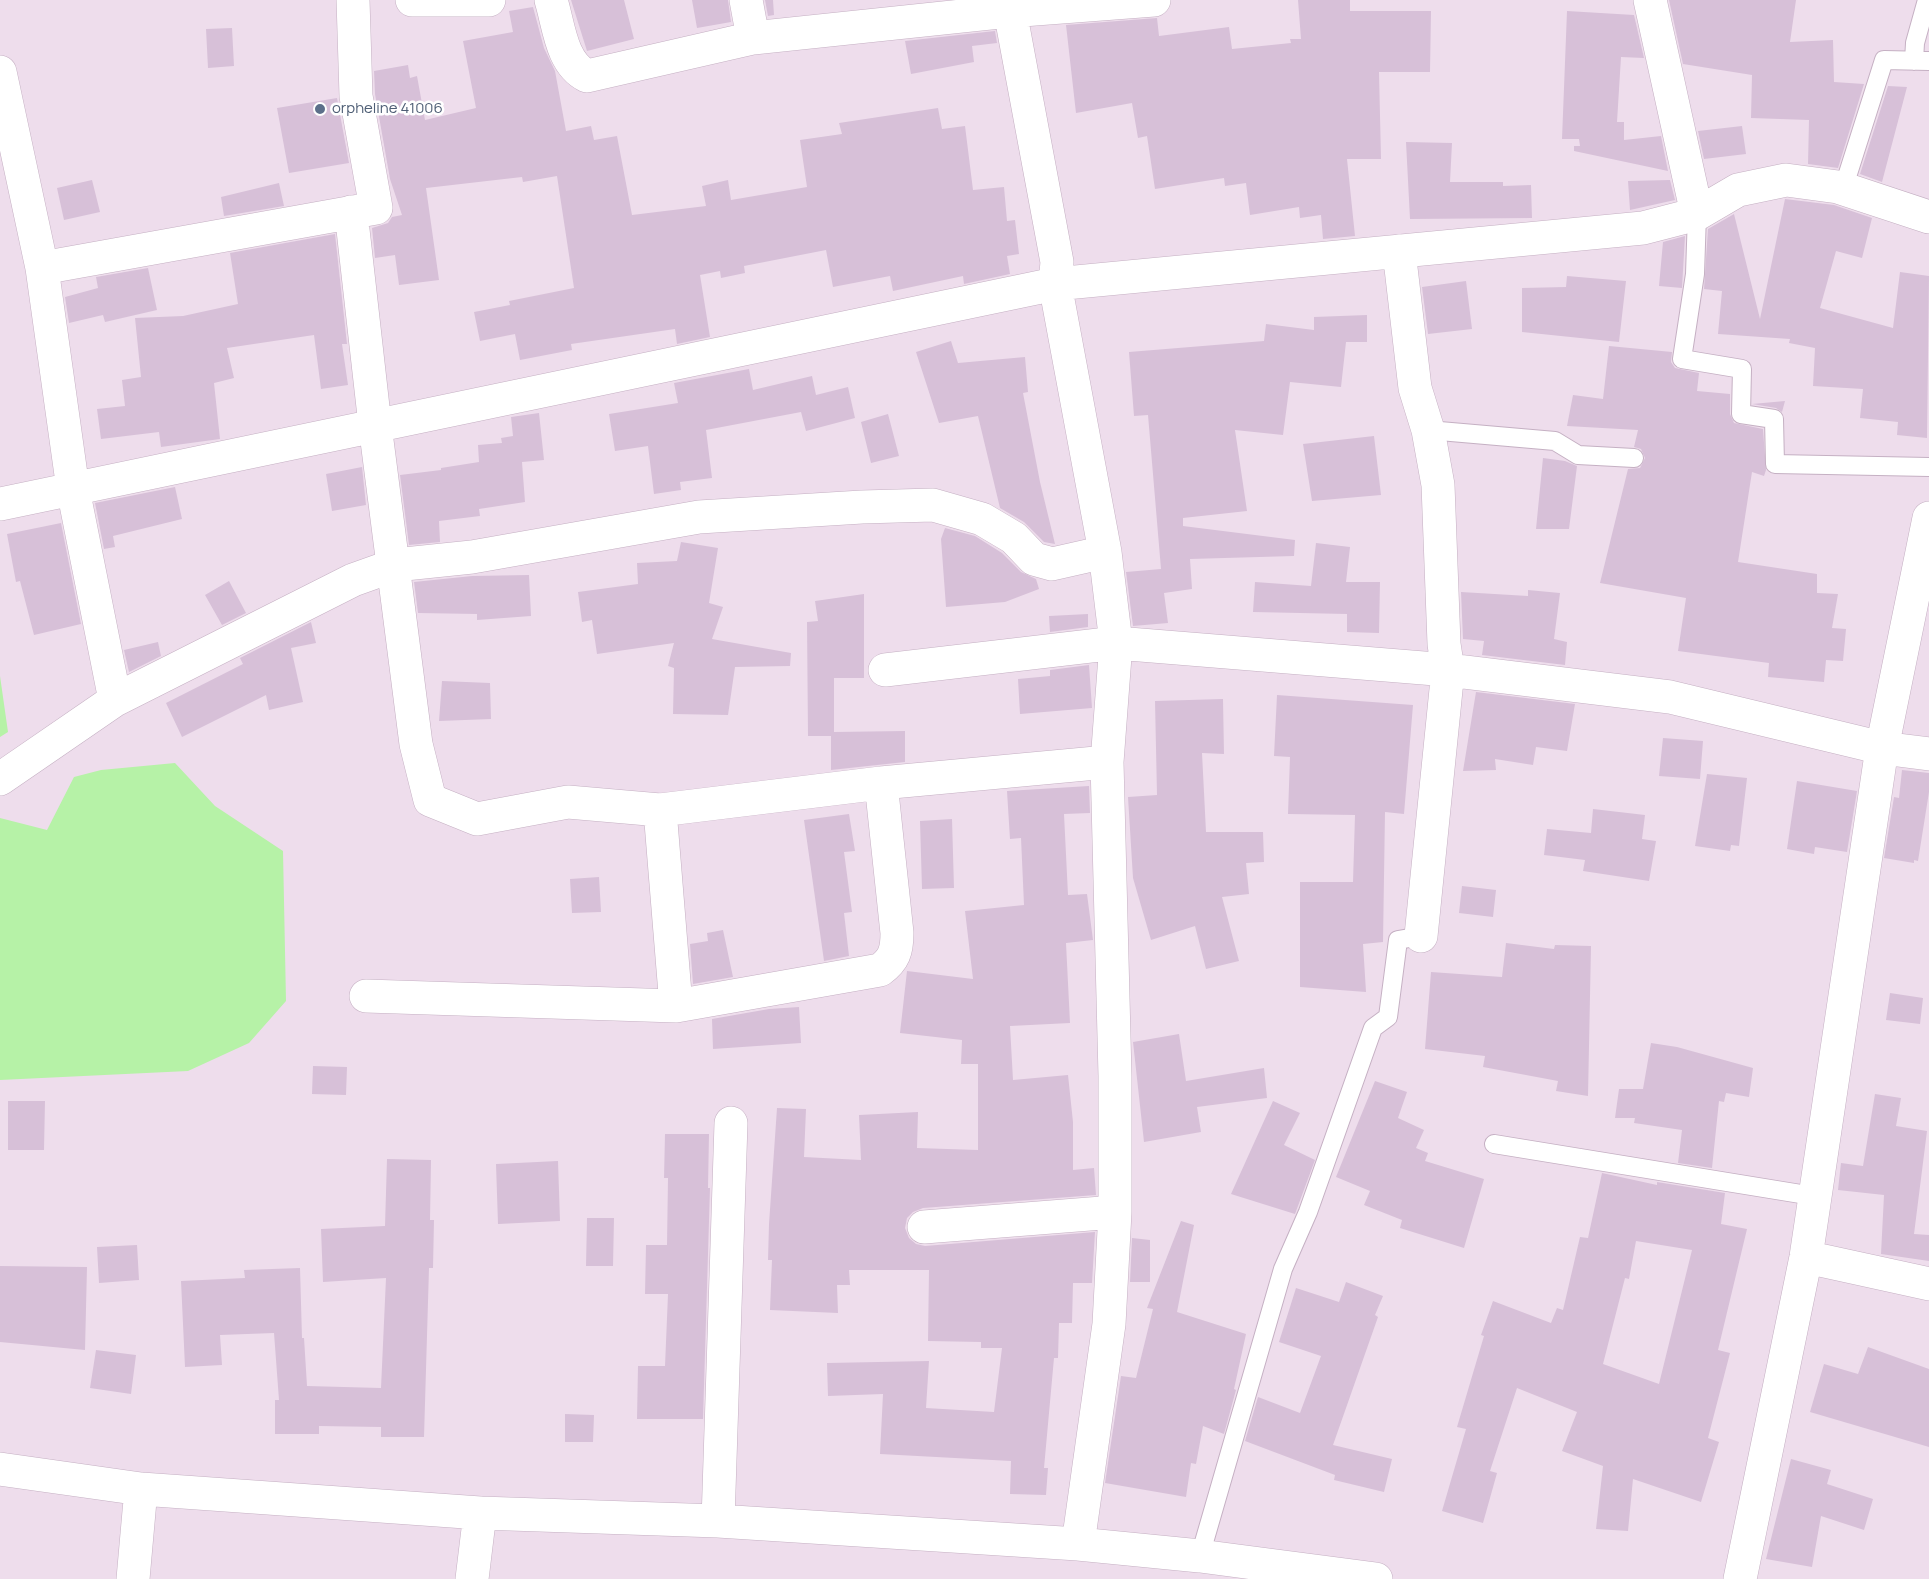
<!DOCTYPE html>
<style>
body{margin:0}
canvas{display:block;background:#f6ebf5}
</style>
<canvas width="1929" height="1579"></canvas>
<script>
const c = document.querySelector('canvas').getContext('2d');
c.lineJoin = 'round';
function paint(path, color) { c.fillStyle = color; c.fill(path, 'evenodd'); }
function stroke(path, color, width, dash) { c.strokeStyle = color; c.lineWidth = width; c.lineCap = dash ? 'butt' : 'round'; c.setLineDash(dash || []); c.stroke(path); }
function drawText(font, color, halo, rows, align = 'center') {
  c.font = font + ' Manrope,sans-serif'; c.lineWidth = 5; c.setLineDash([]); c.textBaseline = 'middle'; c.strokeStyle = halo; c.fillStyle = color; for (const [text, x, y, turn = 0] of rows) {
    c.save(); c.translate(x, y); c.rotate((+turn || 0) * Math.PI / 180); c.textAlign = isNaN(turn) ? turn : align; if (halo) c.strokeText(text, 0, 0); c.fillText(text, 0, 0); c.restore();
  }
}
const residential = new Path2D(`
 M0,0H1929V1579H0Z`);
const water = new Path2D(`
 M0,676L8,732L0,737Z
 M175,763L215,806L283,851L286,1001L249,1043L188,1071L0,1080V818L47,830L74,777L101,770Z`);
const building = new Path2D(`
 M571,0H624L634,39L587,51Z
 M692,0H728L731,22L697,28Z
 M765,0H773L774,15L768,16Z
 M1298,0H1350V11H1431L1430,72H1379L1381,159H1347L1355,236L1323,239L1321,215L1300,218L1299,207L1250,215L1246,183L1225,186L1224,178L1155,189L1147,136L1138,138L1132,103L1076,113L1066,25L1157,18L1159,36L1229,27L1232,49L1291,43L1290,39H1301Z
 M1669,0H1796L1790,42L1833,40L1834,82L1864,84L1838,168L1808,164L1809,120L1751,118L1752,75L1683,64Z
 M533,7L544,48L555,71L566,131L591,126L594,140L617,136L632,215L706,206L702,186L728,180L731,200L807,187L800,140L842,134L839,123L938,108L942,129L965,126L973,190L1004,187L1007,221L1015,220L1019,254L1007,256L1010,274L964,284L963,276L893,291L890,276L833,287L826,250L744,266L745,273L721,278L720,271L700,275L710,337L677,344L675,329L571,344L572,350L520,360L515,334L480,341L474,312L510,305L509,301L574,288L557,176L523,182L522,177L426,188L439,280L399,285L395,255L375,258L372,228L388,223L392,217L402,215L390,179L375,94L374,71L408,65L410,78L417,76L425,120L476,108L463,41L513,32L509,11Z
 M1567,11L1634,15L1644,58L1621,57L1617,122H1624V140L1661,136L1668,171L1574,151V146H1580L1579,139H1562Z
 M232,28L234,66L208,68L206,29Z
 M995,31L997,43L972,46L974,62L911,74L905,41Z
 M1888,86L1907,87L1882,182L1860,174Z
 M337,98L349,163L289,173L277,108Z
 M1742,126L1746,154L1704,159L1698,131Z
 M1406,142L1452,143L1450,182H1503V186L1531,185L1532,218L1410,219Z
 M92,180L100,212L64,220L57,188Z
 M1670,180L1675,200L1630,210L1628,181Z
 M279,183L284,206L224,216L221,197Z
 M1785,199L1834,205L1872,218L1862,258L1836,251L1820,308L1893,328L1900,272L1929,276L1927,438L1897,435L1898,422L1860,418L1863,389L1813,386L1815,348L1789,343L1790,339L1718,334L1722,291L1704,289L1708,229L1734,214L1760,319Z
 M335,234L347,344H342L348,385L321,389L314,335L227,348L234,378L214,383L220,439L161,447L159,432L101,439L97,409L125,406L122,380L141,377L135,318L183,316L238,304L230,253Z
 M1685,236L1682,288L1659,286L1663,242Z
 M148,268L157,310L105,322L103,315L69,323L65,297L98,288L96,277Z
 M1567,276L1626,281L1619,342L1522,332V288L1566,287Z
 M1466,281L1472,329L1428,334L1422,287Z
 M1367,315V342H1346L1341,387L1290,382L1283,435L1235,430L1247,511L1183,518V526L1295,540L1294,556L1190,559L1192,589L1164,593L1168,623L1133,626L1126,572L1161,569L1148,415L1134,416L1129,352L1264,341L1266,324L1314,330V317Z
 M951,341L958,363L1025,357L1028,392L1023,393L1040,482L1055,544L1044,542L1024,522L1000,508L978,416L939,423L916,352Z
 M1609,346L1672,352L1671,362L1675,368L1699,373L1697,391L1730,394V414L1734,423L1763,429L1766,470L1764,476L1752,472L1738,562L1817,574V593L1838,594L1832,628L1846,629L1843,661L1826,660L1824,682L1768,677L1769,663L1678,651L1686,598L1600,583L1628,469L1640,468L1645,458L1641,449L1634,447L1638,430L1567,426L1573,395L1603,399Z
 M749,369L753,390L812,376L816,395L848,387L855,418L806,431L801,412L706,430L712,478L680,482L681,490L654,494L648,446L615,451L609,414L678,403L674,383Z
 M1785,401L1782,412L1776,408L1752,404Z
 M539,413L544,460L522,462L525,502L479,509L480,516L439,521L440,542L409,545L400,475L441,470V468L479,462L478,445L502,443L501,438L513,436L511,417Z
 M888,414L899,456L871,463L861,422Z
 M1374,436L1381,495L1312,501L1303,444Z
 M1543,458L1565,461L1577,466L1569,529H1536Z
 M362,467L366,505L332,511L326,474Z
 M175,487L182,519L113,536L115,547L104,549L95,503Z
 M61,523L81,624L34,635L20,581L16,582L7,534Z
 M945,528L975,536L1002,553L1021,572L1036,579L1039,589L1005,602L946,607L941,539Z
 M681,542L718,548L709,603L723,607L712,639L791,653L790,666L735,667L728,715L673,714L674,668L668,666L674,643L597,654L592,620L582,622L578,592L638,584L637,563L677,561Z
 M1316,543L1350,547L1346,582H1380L1379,633L1347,632V614L1253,612L1255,582L1311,586Z
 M529,575L531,616L477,620V614L418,613L414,582L472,576Z
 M229,581L246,613L222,625L205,595Z
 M1528,590L1560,593L1554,639L1567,642L1565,665L1482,655L1484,641L1463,639L1461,592L1528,596Z
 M864,594V678H834V732L905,731V762L831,770V736H808L807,622L818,621L815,601Z
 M1088,614V627L1050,632L1049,616Z
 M311,622L316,643L291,648L303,702L269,710L266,695L182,737L166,703L243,664L240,658Z
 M158,642L161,656L129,672L124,650Z
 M1089,665L1092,708L1020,714L1018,679L1050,676V670Z
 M442,681L490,683L491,719L439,721Z
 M1476,692L1575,704L1567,751L1536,747L1533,765L1495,759L1496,770L1463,771Z
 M1277,695L1413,705L1404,814L1385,812L1383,942L1363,944L1366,992L1300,987V882H1353L1355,815L1288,814L1290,757L1274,756Z
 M1223,699L1224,754L1202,753L1206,832H1263L1264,862L1246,863L1249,894L1222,897L1239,961L1206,969L1195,926L1151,940L1133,878L1128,797L1157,795L1155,701Z
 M1663,738L1703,741L1700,779L1659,776Z
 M1902,770L1929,773V792L1918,861L1914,860V863L1884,858L1894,797L1899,798Z
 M1707,774L1747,778L1739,846L1731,845L1730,851L1695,846Z
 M1797,781L1857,791L1847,852L1815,847L1814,854L1787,849Z
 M1089,786L1090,813L1064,814L1068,895L1087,894L1093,940L1066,943L1070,1023L1010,1026L1013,1080L1068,1075L1073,1122V1170L1094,1168L1096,1195L923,1208L913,1212L907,1218L905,1228L909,1238L916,1244L925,1246L1095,1232L1092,1283H1073L1072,1323H1059L1058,1358H1054L1044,1468H1048L1046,1495L1010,1494L1011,1461L880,1454L883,1394L828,1396L827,1363L929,1361L926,1408L994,1412L1002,1348H981V1342L928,1341L929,1270H849L850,1285H837L838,1313L770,1310L772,1260H768L769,1224L777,1108L806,1109L804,1157L861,1160L859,1115L918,1112L917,1148L978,1150V1064H961L962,1040L900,1033L907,971L973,979L965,911L1024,905L1021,838L1010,839L1007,791Z
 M1593,809L1645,815L1642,839L1656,841L1649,881L1583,871L1585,860L1544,855L1547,829L1591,833Z
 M849,814L855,851L844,852L852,912L844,913L849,956L824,961L804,820Z
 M952,819L954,888L922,889L920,821Z
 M599,877L601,912L572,913L570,879Z
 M1462,886L1496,890L1493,917L1459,913Z
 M723,930L733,977L693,984L690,944L708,941L707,933Z
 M1506,943L1554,949L1555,945L1591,946L1588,1096L1556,1091L1558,1081L1483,1067L1485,1056L1425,1049L1431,972L1502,977Z
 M1890,993L1923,998L1920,1024L1886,1020Z
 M799,1007L801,1043L713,1049L712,1019L769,1009Z
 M1179,1034L1186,1081L1264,1068L1267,1098L1197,1107L1201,1132L1144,1142L1133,1042Z
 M1651,1043L1677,1047L1753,1068L1749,1097L1726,1093L1724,1102L1719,1101L1712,1168L1678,1163L1682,1130L1634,1123L1635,1118H1615L1619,1089H1643Z
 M313,1066L347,1067L346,1095L312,1094Z
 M1375,1081L1407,1092L1398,1118L1424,1130L1416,1148L1428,1153L1425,1161L1484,1179L1464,1248L1400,1228L1402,1220L1364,1205L1370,1191L1336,1177Z
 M1875,1094L1901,1098L1896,1126L1927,1131L1914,1234L1929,1235V1261L1881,1254L1884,1195L1838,1190L1841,1163L1863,1166Z
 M8,1101H45L44,1150H8Z
 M1273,1101L1300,1113L1284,1145L1315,1160L1295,1214L1231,1194Z
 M665,1134H709L708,1188H710L703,1419H637L638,1366H665L668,1294H645L646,1245H667L668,1178H664Z
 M387,1159L431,1160L430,1220H434L433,1268H429L424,1437H381V1427L319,1426V1434H275V1400H279L274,1333L220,1335L222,1365L185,1367L181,1281L245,1278L244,1270L300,1268L302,1338H304L307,1386L381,1388L386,1278L323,1282L321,1229L385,1226Z
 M558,1161L560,1221L498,1224L496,1164Z
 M1602,1173L1657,1185V1182L1725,1193L1721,1224L1747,1229L1718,1350L1730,1353L1708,1438L1719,1442L1701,1502L1633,1479L1628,1531L1596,1529L1603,1466L1562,1451L1577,1412L1517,1388L1490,1471L1497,1473L1483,1523L1442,1511L1466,1429L1457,1427L1484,1336L1481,1335L1493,1301L1551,1323L1557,1308L1563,1310L1580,1237L1588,1238ZM1636,1241L1692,1250L1659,1384L1603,1364L1625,1278L1629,1279Z
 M587,1218H614L613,1266H586Z
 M1181,1221L1194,1225L1177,1312L1246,1334L1234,1389L1236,1390L1224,1434L1203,1426L1196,1464L1191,1463L1186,1497L1105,1483L1121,1376L1136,1378L1153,1309L1147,1308Z
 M1132,1238L1150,1240V1282H1130Z
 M137,1245L139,1280L99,1283L97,1247Z
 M0,1266L87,1267L85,1350L0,1342Z
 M1346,1282L1383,1296L1375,1315L1378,1317L1333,1445L1392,1459L1384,1492L1334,1480L1335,1475L1245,1441L1258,1397L1300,1413L1321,1356L1279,1342L1296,1288L1339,1302Z
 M1868,1347L1929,1369V1447L1810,1412L1824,1364L1858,1374Z
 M96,1350L136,1355L131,1394L90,1388Z
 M565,1414L594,1415L593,1442H565Z
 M1791,1459L1831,1470L1827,1484L1873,1499L1864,1530L1821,1516L1812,1567L1766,1559Z`);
const service = new Path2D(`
 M1914,61L1915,43L1927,0
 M1838,187L1845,183L1884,60L1929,61
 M1697,214L1695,274L1682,359L1742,369L1741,414L1774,419L1775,464L1929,467
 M1428,430L1555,441L1578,455L1634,458
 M1494,1144L1813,1196
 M1200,1556L1283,1269L1308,1212L1373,1028L1388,1017L1398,940L1421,936`);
const minor = new Path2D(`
 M412,0H489
 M551,0C559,26 561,63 587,76L753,38L1009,11L1154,0
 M746,0L753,38
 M1008,0L1057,262L1055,284L1105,552L1116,643L1107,762L1115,1076V1212L1109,1324L1078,1544
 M1650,0L1697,214
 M0,72L42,268L73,489L115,700
 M351,212L375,425L416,744L430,800L477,819L568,802L660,810L676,1006
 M1399,251L1415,388L1428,430L1438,485L1444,644L1448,670L1421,936
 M42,268L376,208L356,96L353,0
 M0,504L1055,284L1643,228L1697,214L1738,190L1786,180L1838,187L1929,217
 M885,670L1116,643L1448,670L1670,697L1882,748L1929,754
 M0,779L115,700L353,580L395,565L472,557L699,517L862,507L933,505L982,519L1014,538L1034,559L1052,564L1105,552
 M660,810L881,783L1107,762
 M366,996L676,1006L880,970C894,960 897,951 897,933L881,783
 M924,1227L1115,1212
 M1806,1257L1929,1284
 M0,1469L141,1489L480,1513L718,1521L1078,1544L1200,1556L1376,1579
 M718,1521L731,1123
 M133,1579L141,1489
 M472,1579L480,1513
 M1740,1579L1806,1257L1882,748L1929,518`);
const markers = [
 [320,109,6,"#5c6f8a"]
];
const serviceNames = [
 ["orpheline 41006",332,109]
];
paint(residential, '#eeddec');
paint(water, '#b6f2a7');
paint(building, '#d7c0d8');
stroke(service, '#c5b0c3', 20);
stroke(minor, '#c5b0c3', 34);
stroke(service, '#fff', 18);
stroke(minor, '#fff', 33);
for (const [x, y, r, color] of markers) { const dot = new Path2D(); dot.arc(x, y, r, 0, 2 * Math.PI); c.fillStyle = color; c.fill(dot); stroke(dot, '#fff', 2); }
drawText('15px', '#4e5e75', '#fff', serviceNames, 'left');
</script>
